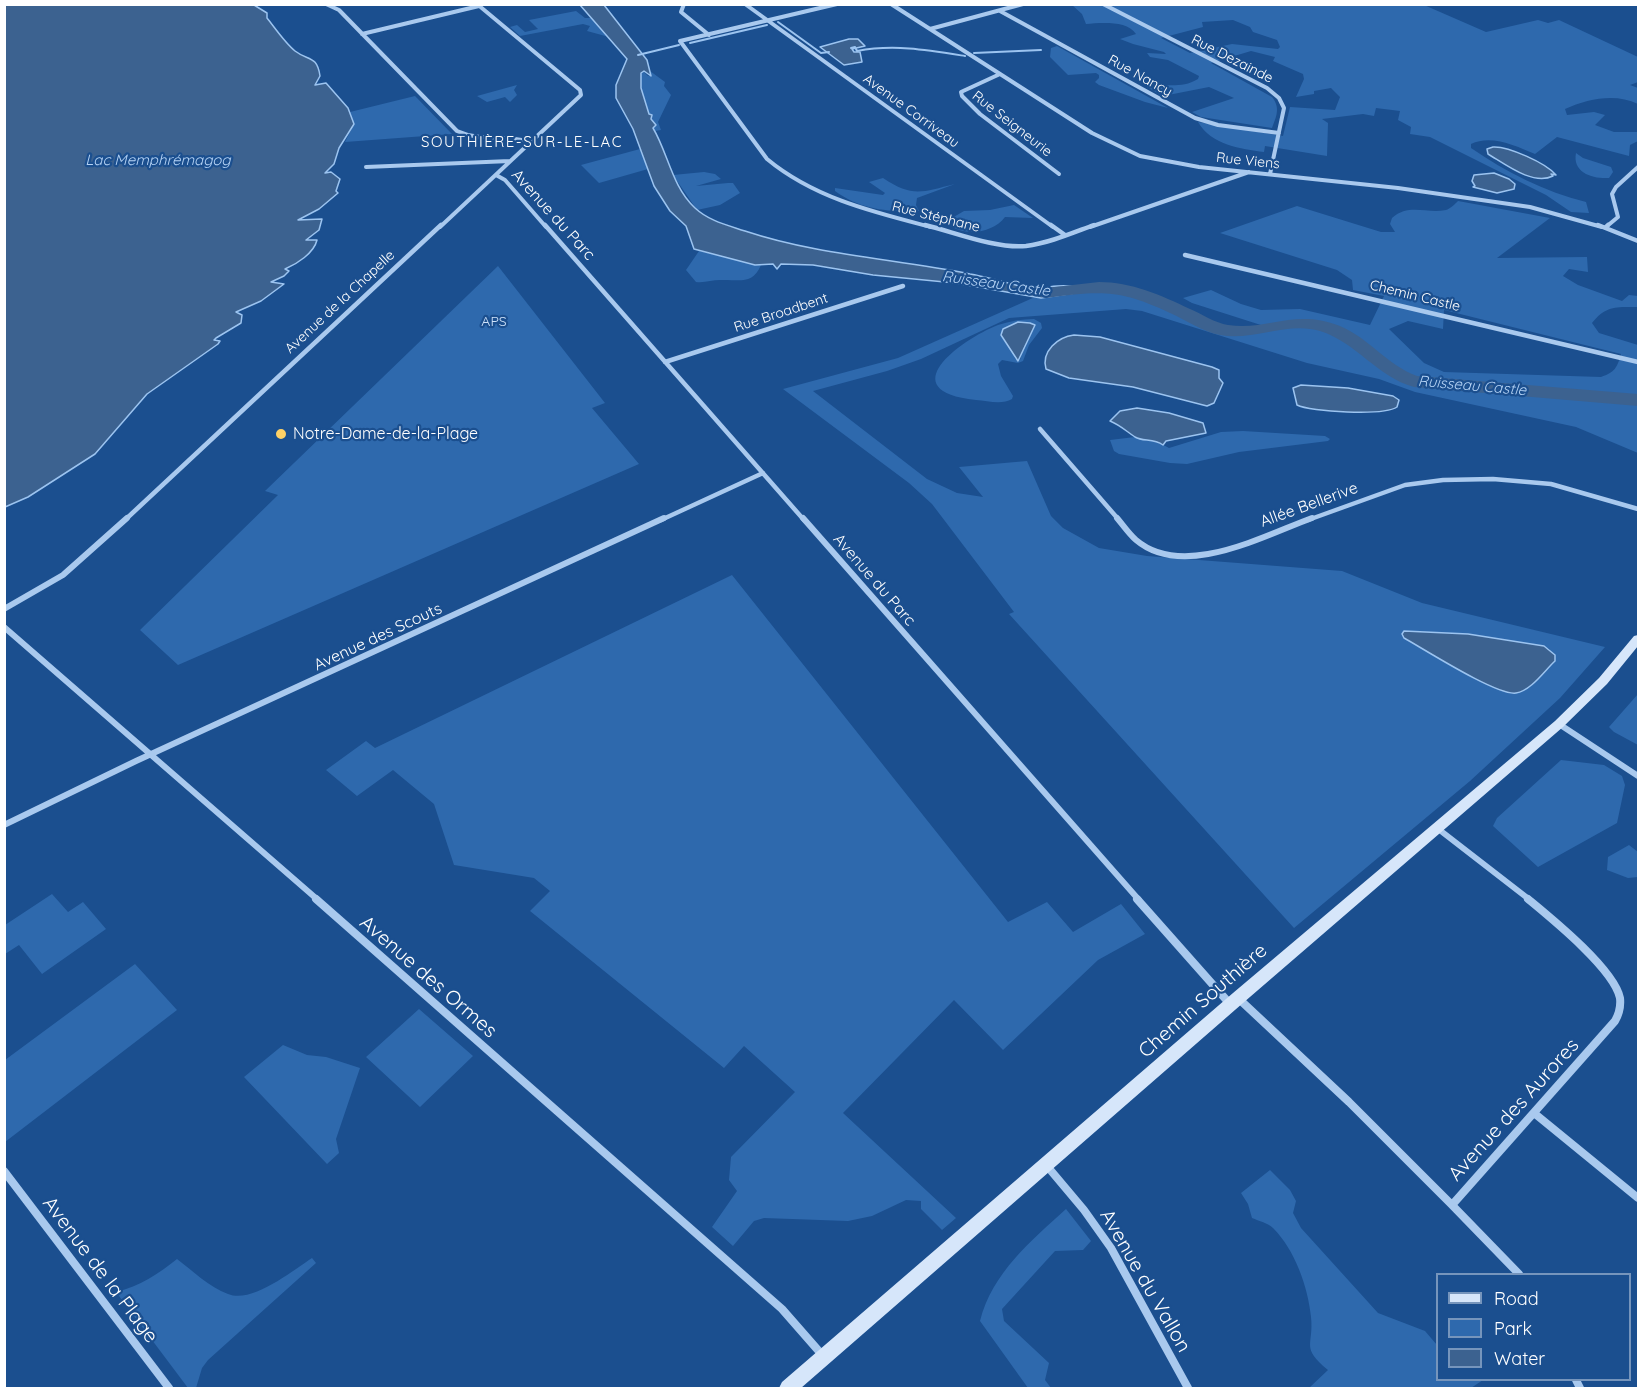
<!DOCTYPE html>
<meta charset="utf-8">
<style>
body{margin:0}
#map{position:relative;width:1643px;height:1393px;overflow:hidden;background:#1b4f8f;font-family:Quicksand,sans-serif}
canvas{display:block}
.frame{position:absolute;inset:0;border:6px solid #fff;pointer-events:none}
.legend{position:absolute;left:1436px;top:1273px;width:195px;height:108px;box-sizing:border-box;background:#1b4f8f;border:2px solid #7695bc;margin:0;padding:8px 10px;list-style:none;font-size:18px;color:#fff}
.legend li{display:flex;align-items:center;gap:12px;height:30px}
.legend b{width:30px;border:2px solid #7695bc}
</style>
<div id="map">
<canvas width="1643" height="1393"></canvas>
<div class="frame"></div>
<ul class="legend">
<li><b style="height:8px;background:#d6e6fa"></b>Road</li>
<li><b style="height:16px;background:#2e69ad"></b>Park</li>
<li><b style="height:16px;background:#3c6290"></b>Water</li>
</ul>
</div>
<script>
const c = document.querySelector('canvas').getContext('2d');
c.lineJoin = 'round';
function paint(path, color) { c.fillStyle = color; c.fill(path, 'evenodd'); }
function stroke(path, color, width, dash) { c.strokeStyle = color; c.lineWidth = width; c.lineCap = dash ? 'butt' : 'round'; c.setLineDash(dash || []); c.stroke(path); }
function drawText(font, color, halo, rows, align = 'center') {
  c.font = font + ' Quicksand,sans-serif'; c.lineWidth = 4.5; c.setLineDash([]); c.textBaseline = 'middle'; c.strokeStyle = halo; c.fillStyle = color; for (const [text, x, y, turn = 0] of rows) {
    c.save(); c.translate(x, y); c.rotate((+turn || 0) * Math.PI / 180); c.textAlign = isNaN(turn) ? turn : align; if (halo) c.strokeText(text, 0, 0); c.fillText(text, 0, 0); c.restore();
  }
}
const green = new Path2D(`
 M1072,5H1424L1486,32L1538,20L1548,23L1559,20L1638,57V82L1630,85L1638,88V104C1615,93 1588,99 1565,109L1567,115L1594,112L1605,115L1595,125L1614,132H1638V141L1630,145L1629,156L1557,137L1535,154C1516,146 1491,134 1471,144V148C1506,172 1545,192 1586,202L1589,213L1571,212L1546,195L1430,137L1410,134L1411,127L1398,120L1400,111L1376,108L1374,116L1363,114L1322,119L1328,123L1327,156L1265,146L1264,152C1241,149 1211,145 1198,122L1283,136L1290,107L1335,110L1340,97L1331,88L1314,91V94L1296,97L1304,79L1303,74L1273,61L1275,57L1251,51L1211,63L1272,97C1281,108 1276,117 1272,128L1201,117L1192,112L1234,98L1209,87L1163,96L1147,87C1164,82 1180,90 1198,79L1199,76L1168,60L1150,57L1147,53L1166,54L1164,52L1133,44L1120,39L1136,34C1127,20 1100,23 1086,24L1082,14ZM1233,20L1250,27L1253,32L1277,40L1280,47L1278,49L1232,44L1190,53L1161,38L1203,27L1202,22Z
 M576,11L585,18H593L609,37L587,31L590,26L583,24L520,36L510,27L517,25L525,32L538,29L529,20Z
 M1057,46L1168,108L1145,102L1099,85L1095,82L1099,78V75L1096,73L1068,75L1050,57L1051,48Z
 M643,71L648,76L651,75L650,71L665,82L664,86L671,95L658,122L661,130L655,131L650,117L652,114H649L641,89V73Z
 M517,85L514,90L517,95L510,102L505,97L487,102L477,96Z
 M415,96L452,134L345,142L352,128L350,112Z
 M640,149L648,169L599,183L581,165Z
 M1576,153L1583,158L1611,167L1613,172L1609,178C1593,179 1572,173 1576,153Z
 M704,172L715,174L721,179L696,186L728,183H733L740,193L720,205L697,210L673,175Z
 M883,178C913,198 922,192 955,184L917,198L916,205L919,211C888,212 861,210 835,191V188L883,195L885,193L869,182Z
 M1458,201L1550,218L1497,258L1587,257L1588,272L1569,269L1563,276L1578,285L1622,301L1629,295L1638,296V307C1617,307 1606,305 1592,323L1599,333L1638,345V453L1576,427L1415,392L1379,379L1307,363L1142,311L1126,309L1009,318L921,359L887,371L813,391L927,479L957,493L983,497L959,467L1027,461L1051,516L1063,528L1099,548L1147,556L1342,571L1422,603L1605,647L1560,698L1470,781L1294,928L1009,614L1014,612L932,504L909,483L783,389L898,358L1035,297L1075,293L1077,288C1128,282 1175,310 1221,330L1233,332L1264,326L1192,303L1183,298L1211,290L1241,304L1261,310L1300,309L1370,325L1384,296L1353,290L1352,280L1337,270L1220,233L1297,206L1381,232H1395L1390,224L1392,218C1409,203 1426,214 1446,210C1450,209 1455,204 1458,201ZM1444,310L1621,354C1617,368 1615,372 1601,377L1444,372L1424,363L1389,329L1408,321L1443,329ZM1404,631L1468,634L1550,649L1518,693H1513L1478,679L1404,638L1402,634Z
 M1014,205L1033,218L1005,217C993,233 966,237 949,225L952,218L964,211L990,210Z
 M699,251L761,265C752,286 738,279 720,280C712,280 705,283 696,282L686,270Z
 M498,266L605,403L592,408L639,464L178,665L140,630L278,495L265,491Z
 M1034,319L1041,323L1042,328L1029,345L1023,361L1018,363L1002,360L998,364L1001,376L1013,396L1012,399C1002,405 988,401 976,400C891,391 960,340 998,325C1010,321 1022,319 1034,319ZM1018,322L1034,328L1024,345L1020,360L1015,359L1007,327Z
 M1243,431L1325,436L1330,439L1328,441L1239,452L1187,464L1170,463L1119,454L1114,451L1110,440L1135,437L1156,441L1169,448L1221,432Z
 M732,575L1008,922L1047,902L1073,932L1121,904L1145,934L1098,960L1003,1050L954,1000L843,1113L956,1218L942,1230L921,1209V1201L906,1200L872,1216L848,1221L764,1218L754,1221L733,1246L712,1227L737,1191L729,1180L731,1157L795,1092L744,1046L724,1068L530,911L550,891L534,878L454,865L434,804L393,770L357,796L326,770L366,741L375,748Z
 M1638,694V745L1614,732L1609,727Z
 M1561,760L1604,765L1622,776L1625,785L1617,823L1538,867L1493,826L1497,818Z
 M1629,845L1638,852V877L1628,878L1607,870L1608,857Z
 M52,894L68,912L83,902L106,929L42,974L19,945L5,954V925Z
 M135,964L177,1010L5,1142V1060Z
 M419,1009L473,1056L420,1107L366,1057Z
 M283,1045L307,1055L326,1057L360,1068L336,1139L339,1153L327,1164L244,1077Z
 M1270,1170L1290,1190L1296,1201L1293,1213L1301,1228L1378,1313L1425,1331L1437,1345L1438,1380H1483L1471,1388H1309L1328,1370C1300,1347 1314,1346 1311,1317C1308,1287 1295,1250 1273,1228C1268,1223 1259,1221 1252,1218L1248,1204L1241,1193Z
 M1066,1209L1091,1241L1083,1250L1055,1251L1002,1309L1004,1321L1049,1363L1045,1380L1051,1388H1028L980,1321C992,1273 1031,1241 1066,1209Z
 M312,1258L316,1263L208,1360L202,1368L196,1388H188L116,1292C140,1286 158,1274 177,1259C193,1271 209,1287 228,1294C252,1304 292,1271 312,1258Z`);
const water = new Path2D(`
 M5,4L254,5L267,13V18C275,28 285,43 295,51C308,61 317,55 320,76L315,85L326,83L348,108L354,124L339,148L334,164L325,173L331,172L340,179L336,191L338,193L319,209L298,220L322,219L319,230L306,240H317C314,253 297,264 285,269L289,271L284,276L271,282L284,284L261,301L236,312L242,315L241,323L216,338L214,340L220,341L218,344L147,394L95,454L28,497L5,507Z
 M580,5H604L647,60L651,76L644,71L641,73V88L649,114L652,115L651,119L656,125L653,128C668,153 672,187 695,208C709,221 727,225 745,231C817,255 895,259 970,274C987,277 1005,282 1023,287C1040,291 1062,282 1077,288L1075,293L1041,298L955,283L873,275L813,265L781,264L777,269L773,264L755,265L694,249L686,226L670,211L654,186L633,129L616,98V85L627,59Z
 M849,39H858L865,46L852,49L854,52H860L862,62L844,65L820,47Z
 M1493,147C1508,146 1546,163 1556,175L1551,174L1553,176C1533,186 1505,164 1488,154L1487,149Z
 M1494,173L1509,179L1515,184L1514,189L1497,193L1473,187L1475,186L1472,181L1474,175Z
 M1018,322L1030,323L1035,325L1018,361L1001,335L1003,329Z
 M1074,335L1100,337L1212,367L1219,370V378L1223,383L1214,403L1207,406L1133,387L1069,378L1046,369C1041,351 1058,337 1074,335Z
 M1301,385L1348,388L1393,396L1399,400L1397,407C1384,416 1310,412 1297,405L1293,388Z
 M1137,408L1169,413L1203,423L1206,433L1166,441L1163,445C1153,438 1143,442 1135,437C1126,431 1120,425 1110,421L1120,411Z
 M1404,631L1468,634L1544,646L1555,655V661C1545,670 1531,691 1516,693C1497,696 1424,649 1404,638L1402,634Z`);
const stream = new Path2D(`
 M778,22L821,53L829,52
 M690,43L767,25
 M851,48L855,47L857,51C894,44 928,50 965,56
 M974,53L1041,50
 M638,55L679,45`);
const river = new Path2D(`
 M1099,282C1131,282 1161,295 1190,309C1202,314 1215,323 1228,325C1268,331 1294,308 1340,326C1369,338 1387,365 1417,376L1638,394V406L1414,387C1377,377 1356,342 1320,331C1288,321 1254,341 1220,335C1203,332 1186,320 1170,313C1119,289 1101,291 1046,298L1040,297L1037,293L1040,289L1046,288Z`);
const streetFar3 = new Path2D(`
 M326,4L339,10L457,131C481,142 506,134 531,142
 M684,4L681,12L709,35
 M745,4L1053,227
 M837,4L680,41L767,159C814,198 873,212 931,227
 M891,4L1092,133L1140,156L1199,167L1398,188L1530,207L1602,227
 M1103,4L1267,88L1279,98L1284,108L1270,174
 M1000,11L1195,118L1218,125L1279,133
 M930,29L1023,4
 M362,34L479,6
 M1000,74L961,92L962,96L980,114L1059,174
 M366,167L510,161
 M496,175L505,180L546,227
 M440,227L581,95L580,90L477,4
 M1090,227L1249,172
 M1606,227L1618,217L1612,194L1616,187L1638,167`);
const streetFar2 = new Path2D(`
 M545,225L804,520
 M925,225C954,232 996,249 1026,246C1049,243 1072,233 1094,225
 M1051,225L1065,235
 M1598,225L1638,241
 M1606,227L1608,225
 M1185,255L1638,362
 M665,362L903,286
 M1040,429L1119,520
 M125,520L441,225
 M661,520L763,473
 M1308,520L1405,485L1443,480L1493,479L1551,484L1638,509`);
const streetFar1 = new Path2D(`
 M803,518L1139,900
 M1117,518C1123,525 1129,534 1136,540C1183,580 1263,536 1312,518
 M4,609L63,575L127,518
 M4,627L318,900
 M1559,724L1638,776
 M4,825L136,761L664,518
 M1437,828L1530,900`);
const street = new Path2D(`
 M316,899L782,1309L824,1357
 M1137,899L1230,1004
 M1239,999L1349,1102L1452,1205L1615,1021C1619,1014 1621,1007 1620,998C1614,969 1551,918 1528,899
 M1534,1113L1638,1198
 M1047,1166L1084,1210L1111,1248L1188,1388
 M4,1171L169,1388
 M1452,1205L1519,1274
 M1576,1380L1580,1388`);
const secondary = new Path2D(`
 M1638,635V646L1607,684L1563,727L1243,1003L801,1388H779L782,1382L1233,993L1555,721L1599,678L1634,636Z`);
const markers = [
 [281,434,6,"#ffd166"]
];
const farStreetnames = [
 ["Rue Dezainde",1232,59,27],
 ["Rue Nancy",1140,76,29],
 ["Avenue Corriveau",911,111,36],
 ["Rue Seigneurie",1012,124,38],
 ["Rue Viens",1248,161,6],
 ["Rue Stéphane",936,217,14],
 ["Chemin Castle",1415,296,14],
 ["Avenue de la Chapelle",340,302,-43],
 ["Rue Broadbent",781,313,-18]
];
const farParknames = [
 ["APS",494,322]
];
const farNeighbourhoodnames = [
 ["SOUTHIÈRE-SUR-LE-LAC",522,142]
];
const farWaternames = [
 ["Lac Memphrémagog",158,160],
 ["Ruisseau Castle",996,284,8],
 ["Ruisseau Castle",1472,386,5]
];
const streetNames = [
 ["Avenue du Parc",553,215,48],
 ["Allée Bellerive",1309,505,-20],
 ["Avenue du Parc",874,580,49],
 ["Avenue des Scouts",378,637,-25]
];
const poiNames = [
 ["Notre-Dame-de-la-Plage",293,434]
];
const nearStreetnames = [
 ["Avenue des Ormes",428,977,41],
 ["Chemin Southière",1203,1001,-41],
 ["Avenue des Aurores",1514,1110,-48],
 ["Avenue de la Plage",100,1270,53],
 ["Avenue du Vallon",1145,1281,60]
];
paint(green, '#2e69ad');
paint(water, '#3c6290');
stroke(water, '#9cc4f0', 1.5);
stroke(stream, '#9cc4f0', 2);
paint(river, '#3c6290');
stroke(streetFar3, '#a9c9ee', 4);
stroke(streetFar2, '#a9c9ee', 4.5);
stroke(streetFar1, '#a9c9ee', 6);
stroke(street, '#a9c9ee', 8);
paint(secondary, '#d6e6fa');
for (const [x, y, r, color] of markers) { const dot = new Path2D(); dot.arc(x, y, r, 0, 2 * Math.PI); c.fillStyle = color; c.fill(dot); stroke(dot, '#1b4f8f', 2); }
drawText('14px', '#fff', '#1b4f8f', farStreetnames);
drawText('14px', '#cfe3fa', '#1b4f8f', farParknames);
c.letterSpacing = '1.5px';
drawText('15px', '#fff', '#1b4f8f', farNeighbourhoodnames);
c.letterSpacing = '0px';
drawText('italic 15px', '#b5d3f5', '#1b4f8f', farWaternames);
drawText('16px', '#fff', '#1b4f8f', streetNames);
drawText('16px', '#fff', '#1b4f8f', poiNames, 'left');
drawText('20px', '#fff', '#1b4f8f', nearStreetnames);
</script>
